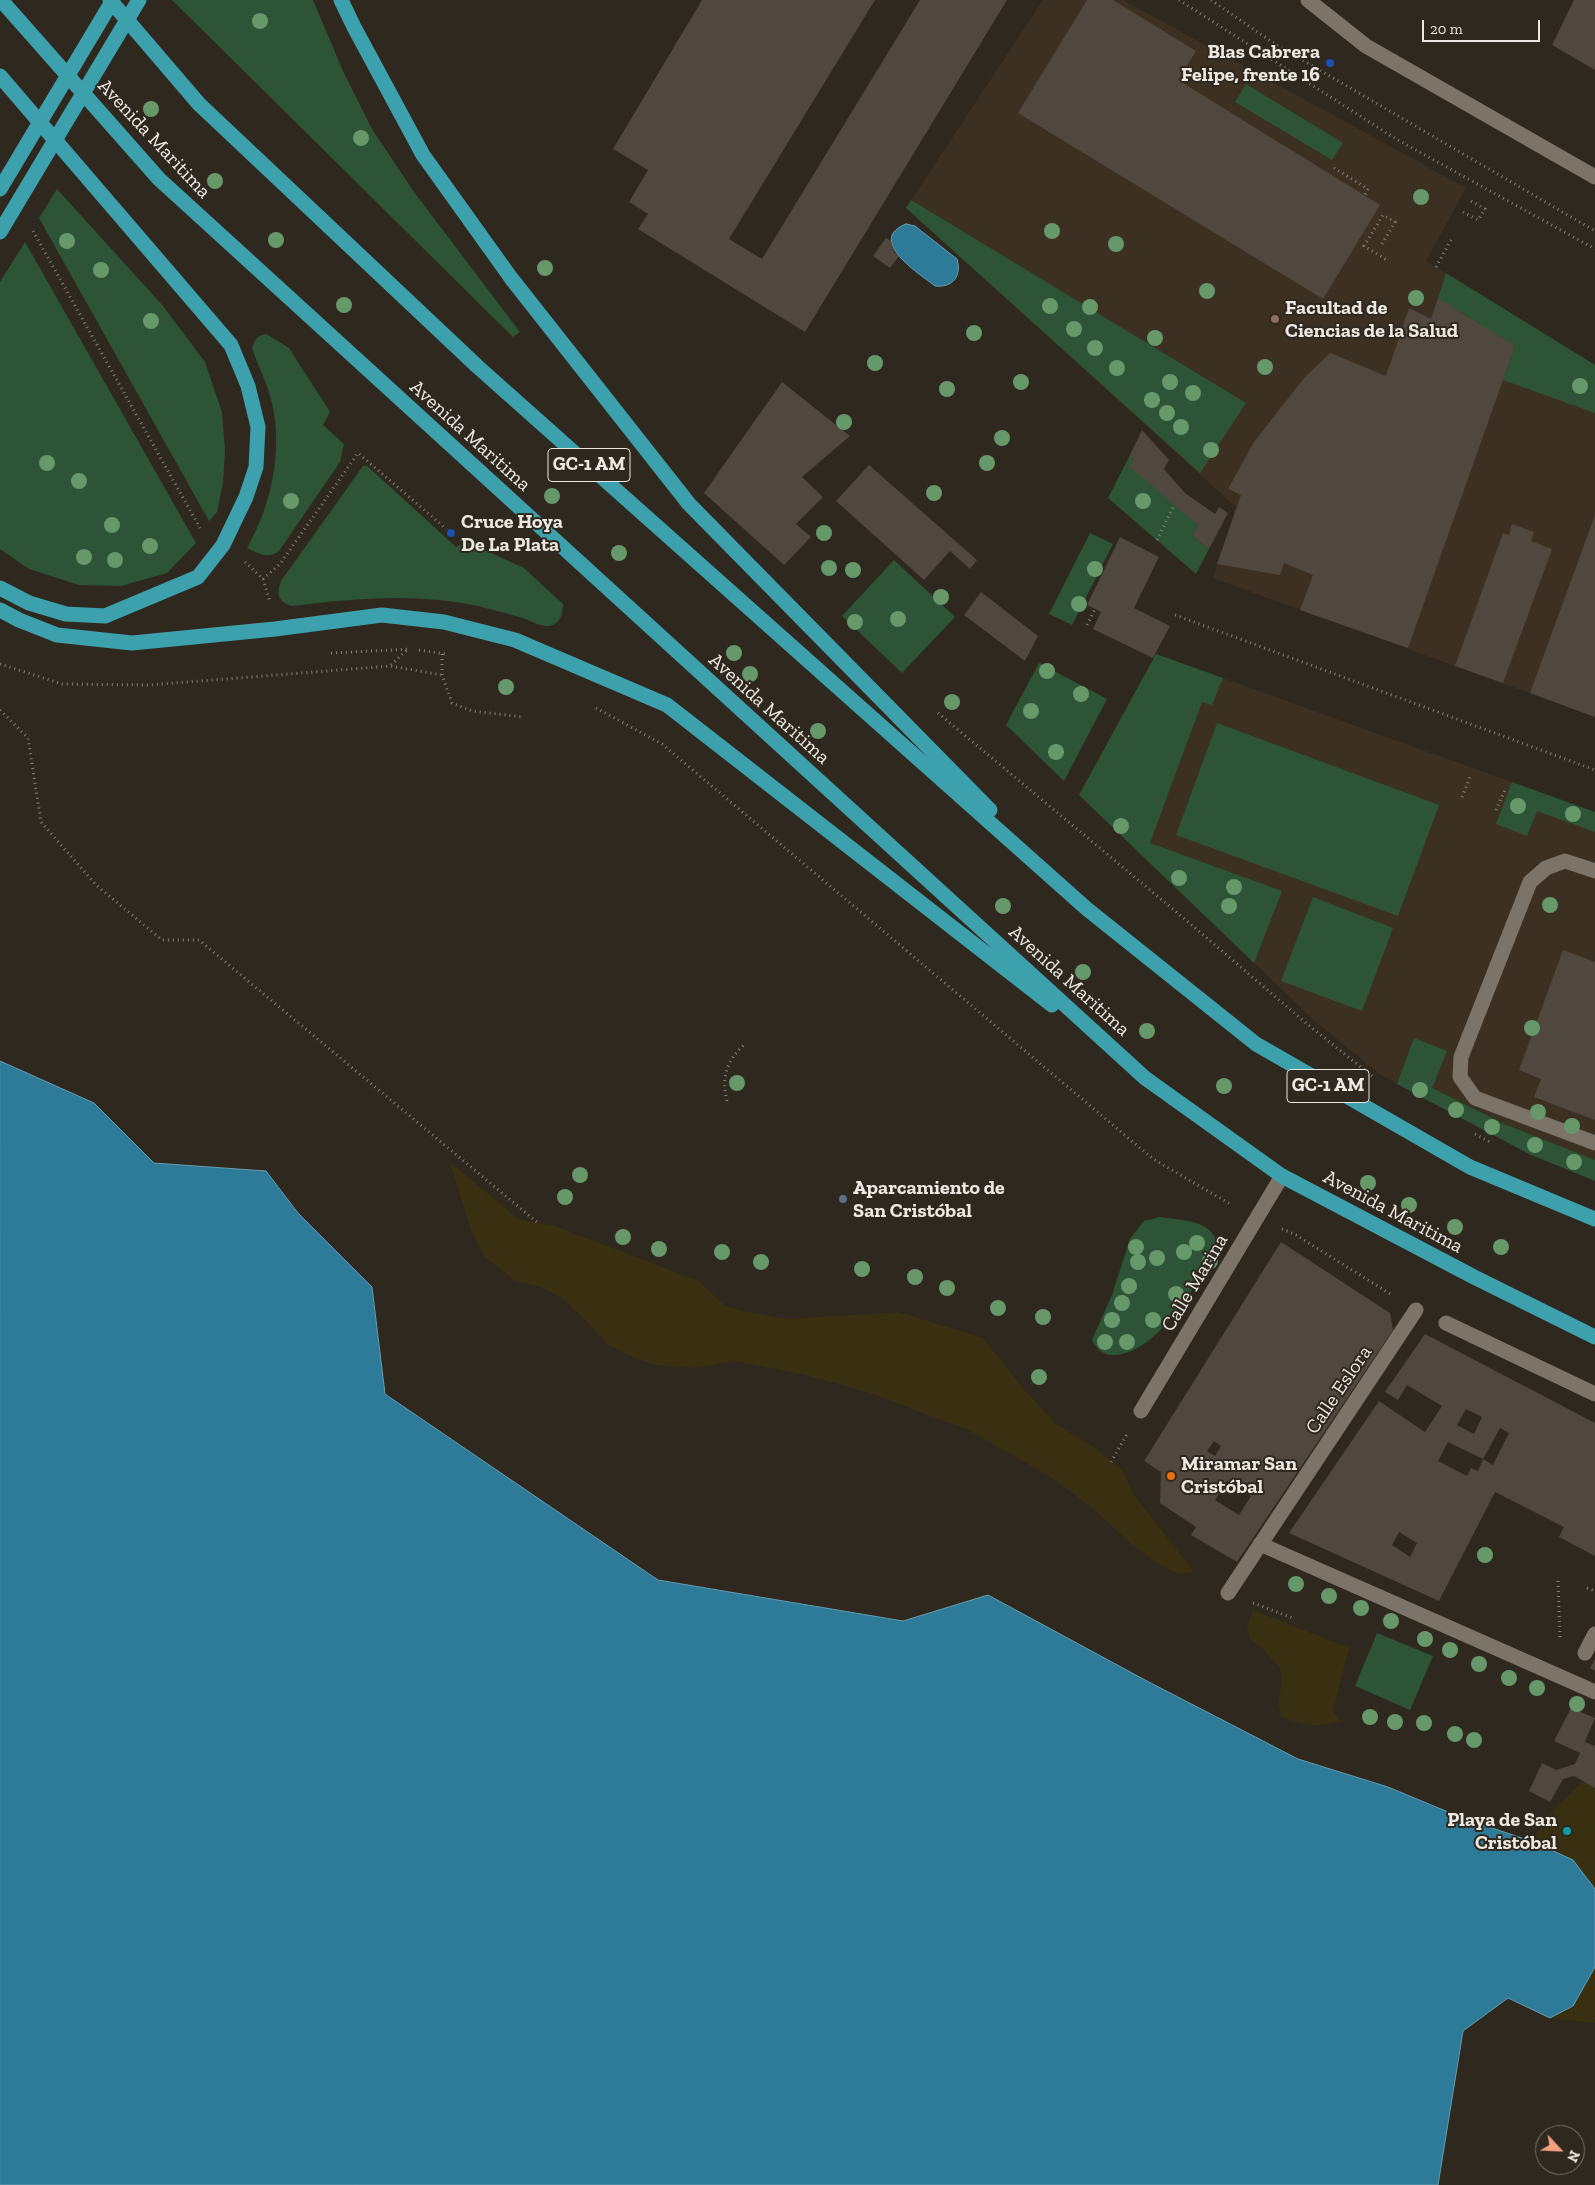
<!DOCTYPE html>
<meta charset="utf-8">
<style>
body{margin:0}
#map{position:relative;width:1595px;height:2185px;overflow:hidden;background:#2f281f;font-family:"Zilla Slab",serif}
canvas{display:block}
.north{position:absolute;left:1535px;top:2125px;width:50px;height:50px;box-sizing:border-box;background:#2f281f;border:1px solid #7b756d;border-radius:50%;rotate:115deg;font-size:14px;font-weight:700;line-height:20px;text-align:center;color:#ede8e2}
.north::after{content:'';display:block;margin:auto;width:18px;height:22px;background:#f2a080;clip-path:polygon(50% 0,100% 100%,50% 72%,0 100%)}
.scale{position:absolute;left:1422px;top:20px;width:118px;height:22px;box-sizing:border-box;border:2px solid #ede8e2;border-top:0;padding-left:6px;font-size:15px;line-height:18px;white-space:nowrap;color:#ede8e2;-webkit-text-stroke:4px #2f281f;paint-order:stroke}
</style>
<div id="map">
<canvas width="1595" height="2185"></canvas>
<div class="north">N</div>
<div class="scale">20 m</div>
</div>
<script>
const c = document.querySelector('canvas').getContext('2d');
c.lineJoin = 'round';
function paint(path, color) { c.fillStyle = color; c.fill(path, 'evenodd'); }
function stroke(path, color, width, dash) { c.strokeStyle = color; c.lineWidth = width; c.lineCap = dash ? 'butt' : 'round'; c.setLineDash(dash || []); c.stroke(path); }
function drawText(font, color, halo, rows, align = 'center') {
  c.font = font + ' "Zilla Slab",serif'; c.lineWidth = 4; c.setLineDash([]); c.textBaseline = 'middle'; c.strokeStyle = halo; c.fillStyle = color; for (const [text, x, y, turn = 0] of rows) {
    c.save(); c.translate(x, y); c.rotate((+turn || 0) * Math.PI / 180); c.textAlign = isNaN(turn) ? turn : align; if (halo) c.strokeText(text, 0, 0); c.fillText(text, 0, 0); c.restore();
  }
}
const built = new Path2D(`
 M1043,0H1123L1466,188L1426,261L1595,365V717L1213,578L1236,507L906,208Z
 M1156,654L1595,812V1181L1529,1154L1381,1075L1317,1023L1079,795Z`);
const green = new Path2D(`
 M172,0H313L343,71L372,129L414,192L520,332L513,337Z
 M1246,84L1343,143L1332,160L1235,102Z
 M57,189L163,306L205,362L222,412L225,450L223,483L217,512L209,521L39,218Z
 M911,200L1246,403L1200,473L906,208Z
 M25,242L196,543L167,573L121,586L79,585L29,569L0,549V282Z
 M1446,273L1595,365V413L1503,380L1515,346L1438,298Z
 M266,334L289,348L330,412L323,425L344,444L340,462L279,551C268,560 258,553 247,548C273,502 285,443 269,392C264,377 257,363 252,348C255,339 257,336 266,334Z
 M1129,457L1134,459L1198,525L1192,536L1209,549L1196,574L1108,498Z
 M363,466H367L376,474L456,547L467,542L524,568L563,604C563,614 560,625 548,626C538,626 528,619 519,617C498,611 477,605 455,602C402,594 346,599 292,606C278,602 276,594 281,581Z
 M1090,533L1113,544L1072,625L1049,614Z
 M894,560L955,617L902,673L842,616Z
 M1156,654L1223,678L1212,705L1202,702L1150,843L1282,891L1254,963L1079,795Z
 M1039,663L1107,699L1064,781L1006,725Z
 M1217,723L1439,805L1398,916L1176,835Z
 M1512,782L1595,812V832L1537,811L1527,836L1496,824Z
 M1313,897L1393,928L1362,1011L1281,981Z
 M1414,1038L1447,1051L1432,1088L1504,1124L1595,1160V1181L1529,1154L1397,1084Z
 M1160,1217C1184,1221 1216,1219 1218,1250C1195,1284 1160,1351 1116,1355C1104,1356 1097,1350 1092,1340L1112,1295L1130,1239L1144,1221Z
 M1377,1633L1433,1656L1410,1710L1355,1686Z`);
const sand = new Path2D(`
 M450,1162L519,1220L552,1225L699,1281L724,1305L743,1311L787,1319L899,1312L983,1338L1027,1393L1057,1425L1091,1445L1122,1470L1134,1495L1194,1572L1178,1574L1155,1562L1132,1545L1096,1511L1051,1477L968,1430L870,1393L806,1375L735,1361L694,1368L656,1365L637,1359L607,1344L588,1323L563,1299L540,1287L514,1280L485,1257L471,1231Z
 M1253,1610L1349,1648L1333,1711L1341,1721C1316,1727 1304,1727 1281,1716L1278,1701L1282,1683L1280,1668L1263,1649L1250,1639L1247,1627Z
 M1583,1781L1595,1788V1889L1573,1860L1534,1842L1543,1820Z
 M1595,1967V2023L1550,2018L1573,2006Z`);
const water = new Path2D(`
 M906,224L915,226L957,259C962,276 953,288 935,286C920,274 865,240 906,224Z
 M0,1061L94,1103L154,1163L266,1171L298,1213L372,1287L385,1394L658,1580L903,1621L988,1595L1145,1680L1298,1759L1388,1787L1465,1819L1534,1842L1573,1860L1595,1889V1967L1573,2006L1550,2018L1508,1998L1463,2031L1438,2185H0Z`);
const building = new Path2D(`
 M702,0H875L729,239L762,259L920,0H1007L805,332L638,229L648,214L629,202L648,170L613,149Z
 M1087,0H1113L1196,51L1178,80L1380,205L1323,299L1018,113Z
 M1574,0H1595V70L1552,45Z
 M886,238L891,241L894,252L899,256L890,268L873,256Z
 M1438,298L1515,346L1408,648L1300,610L1313,575L1284,563L1280,575L1217,564L1241,495L1228,489L1254,442L1304,378L1330,353L1386,376L1409,308L1431,319Z
 M782,382L850,436L802,477L823,497L796,524L811,537L784,565L704,493Z
 M1142,430L1169,460L1164,469L1185,493L1215,514L1219,507L1228,513L1209,549L1192,536L1198,525L1130,467L1134,459L1129,457Z
 M869,465L977,560L970,569L950,551L924,580L836,501Z
 M1595,515V717L1530,693Z
 M1512,524L1534,532L1531,541L1552,549L1503,683L1455,666L1503,533L1509,535Z
 M1120,537L1159,557L1134,608L1170,626L1153,658L1093,629L1101,612L1087,605Z
 M981,592L1038,636L1025,661L964,615Z
 M1563,950L1595,962V1120L1534,1097L1541,1079L1519,1070Z
 M1281,1242L1390,1313L1393,1330L1237,1562L1191,1535L1196,1527L1160,1503L1161,1472L1144,1461ZM1214,1441L1221,1446L1215,1456L1207,1451ZM1227,1481L1251,1496L1239,1515L1215,1500Z
 M1425,1334L1595,1423V1556L1559,1537L1564,1527L1495,1492L1439,1601L1289,1533L1379,1401L1425,1432L1442,1406L1407,1385L1398,1400L1385,1392ZM1466,1409L1482,1417L1474,1434L1457,1425ZM1500,1428L1509,1433L1493,1465L1483,1459L1478,1471L1471,1468L1467,1476L1438,1461L1448,1442L1483,1459ZM1399,1532L1417,1543L1410,1557L1392,1545Z
 M1595,1659V1671L1590,1668Z
 M1571,1708L1595,1718L1585,1742L1595,1746V1788L1574,1776L1563,1779L1550,1802L1529,1791L1542,1763L1556,1770L1575,1764L1580,1753L1554,1741Z`);
const path = new Path2D(`
 M1179,0L1396,139L1595,249
 M1211,0L1275,44L1595,231
 M1334,168L1368,189L1365,195
 M1463,212L1478,220L1485,209L1469,200
 M33,231L200,528
 M1382,244L1395,222L1383,215L1364,246L1387,260
 M1436,267L1451,240
 M1157,540L1174,505
 M245,562L263,579L270,602
 M263,579L280,564L358,453L451,533
 M1175,615L1595,770
 M1087,625L1095,609
 M419,650L445,654
 M331,653L410,649
 M442,654V675L452,703L472,711L523,717
 M0,664L62,684L149,685L390,666L442,675
 M391,665L408,649
 M596,708L662,744L1153,1159L1232,1205
 M0,710L28,738L41,822L96,885L162,940H199L538,1223
 M938,713L1180,915L1307,1024L1372,1076
 M1462,797L1470,777
 M1496,810L1505,790
 M727,1101C721,1078 727,1060 744,1045
 M1475,1134L1490,1142
 M1282,1229L1296,1235L1392,1295
 M1111,1462L1127,1434
 M1558,1581L1560,1638
 M1587,1588L1595,1591
 M1253,1603L1293,1618`);
const service = new Path2D(`
 M1595,871L1565,861L1546,868L1530,882L1461,1057L1460,1077L1475,1098L1595,1143`);
const minor = new Path2D(`
 M1446,1323L1595,1394
 M1141,1411L1282,1176
 M1260,1544L1595,1692
 M1228,1593L1416,1310
 M1585,1653L1595,1634`);
const tertiary = new Path2D(`
 M1308,0L1366,46L1595,177`);
const trunk = new Path2D(`
 M1,0L159,179L1145,1078L1282,1176L1474,1277L1595,1337
 M110,0L199,104L478,367L1087,909L1256,1044L1470,1167L1595,1219
 M341,0L354,27L423,155L511,278L689,504L990,810
 M0,76L231,345L248,386L258,427L256,467L246,497L223,545L198,577L105,616L66,614L29,603L0,588
 M0,189L113,0
 M0,232L139,0
 M0,610L19,620L57,635L132,643L275,629L382,615L444,622L515,640L667,705L1052,1005`);
const trees = [
 [260,21],
 [151,109],
 [361,138],
 [215,181],
 [1421,197],
 [1052,231],
 [276,240],
 [67,241],
 [1116,244],
 [545,268],
 [101,270],
 [1207,291],
 [1416,298],
 [344,305],
 [1050,306],
 [1090,307],
 [151,321],
 [1074,329],
 [974,333],
 [1155,338],
 [1095,348],
 [875,363],
 [1265,367],
 [1117,368],
 [1021,382],
 [1170,382],
 [1580,386],
 [947,389],
 [1193,393],
 [1152,400],
 [1167,413],
 [844,422],
 [1181,427],
 [1002,438],
 [1211,450],
 [47,463],
 [987,463],
 [79,481],
 [934,493],
 [552,496],
 [291,501],
 [1143,501],
 [112,525],
 [824,533],
 [150,546],
 [619,553],
 [84,557],
 [115,560],
 [829,568],
 [1095,569],
 [853,570],
 [941,597],
 [1079,604],
 [898,619],
 [855,622],
 [734,653],
 [1047,671],
 [750,674],
 [506,687],
 [1081,694],
 [952,702],
 [1031,711],
 [818,731],
 [1056,752],
 [1518,806],
 [1573,814],
 [1121,826],
 [1179,878],
 [1234,887],
 [1550,905],
 [1003,906],
 [1229,906],
 [1083,972],
 [1532,1028],
 [1147,1031],
 [737,1083],
 [1224,1086],
 [1420,1090],
 [1456,1110],
 [1538,1112],
 [1572,1126],
 [1492,1127],
 [1535,1145],
 [1574,1162],
 [580,1175],
 [1368,1183],
 [565,1197],
 [1409,1205],
 [1455,1227],
 [623,1237],
 [1197,1243],
 [1136,1247],
 [1501,1247],
 [659,1249],
 [722,1252],
 [1184,1252],
 [1157,1258],
 [1210,1261],
 [761,1262],
 [1138,1262],
 [862,1269],
 [915,1277],
 [1129,1286],
 [947,1288],
 [1176,1294],
 [1122,1303],
 [998,1308],
 [1043,1317],
 [1112,1320],
 [1153,1320],
 [1105,1342],
 [1127,1342],
 [1039,1377],
 [1485,1555],
 [1296,1584],
 [1329,1596],
 [1361,1608],
 [1391,1621],
 [1425,1639],
 [1450,1650],
 [1479,1664],
 [1509,1678],
 [1537,1688],
 [1577,1704],
 [1370,1717],
 [1395,1722],
 [1424,1723],
 [1455,1734],
 [1474,1740]
];
const markers = [
 [1330,63,5,"#1a4fb4"],
 [1275,319,5,"#8d6e63"],
 [451,533,5,"#1a4fb4"],
 [843,1199,5,"#5c6f8a"],
 [1171,1476,5,"#e8710a"],
 [1567,1831,5,"#0f9aa8"]
];
const shields = [
 [589,465,82],
 [1328,1086,82]
];
const shieldNames = [
 ["GC-1 AM",589,465],
 ["GC-1 AM",1328,1086]
];
const poiNames = [
 ["Blas Cabrera",1320,52,"right"],
 ["Felipe, frente 16",1320,75,"right"],
 ["Facultad de",1285,308],
 ["Ciencias de la Salud",1285,331],
 ["Cruce Hoya",461,522],
 ["De La Plata",461,545],
 ["Aparcamiento de",853,1188],
 ["San Cristóbal",853,1211],
 ["Miramar San",1181,1464],
 ["Cristóbal",1181,1487],
 ["Playa de San",1557,1820,"right"],
 ["Cristóbal",1557,1843,"right"]
];
const streetNames = [
 ["Avenida Maritima",154,139,47],
 ["Avenida Maritima",470,436,42],
 ["Avenida Maritima",769,709,42],
 ["Avenida Maritima",1069,981,42],
 ["Avenida Maritima",1393,1212,28],
 ["Calle Marina",1195,1283,-59],
 ["Calle Eslora",1339,1390,-56]
];
paint(built, '#3c3023');
paint(green, '#2d5436');
paint(sand, '#383010');
paint(water, '#2d7b98');
stroke(water, '#679cae', 1);
paint(building, '#50473f');
stroke(path, '#868078', 3, [1, 4]);
stroke(service, '#7c7369', 15);
stroke(minor, '#7c7369', 15);
stroke(tertiary, '#7c7369', 15);
stroke(trunk, '#3ca0ad', 15);
c.fillStyle = '#66986a';
for (const [x, y] of trees) { c.beginPath(); c.arc(x, y, 8, 0, 2 * Math.PI); c.fill(); }
for (const [x, y, r, color] of markers) { const dot = new Path2D(); dot.arc(x, y, r, 0, 2 * Math.PI); c.fillStyle = color; c.fill(dot); stroke(dot, '#2f281f', 2); }
for (const [x, y, w] of shields) { const box = new Path2D(); box.roundRect(x - w / 2, y - 16.5, w, 33, 4); c.fillStyle = '#2f281f'; c.fill(box); stroke(box, '#ede8e2', 1); }
drawText('bold 19px', '#ede8e2', null, shieldNames);
drawText('bold 20px', '#ede8e2', '#2f281f', poiNames, 'left');
drawText('20px', '#ede8e2', '#2f281f', streetNames);
</script>
